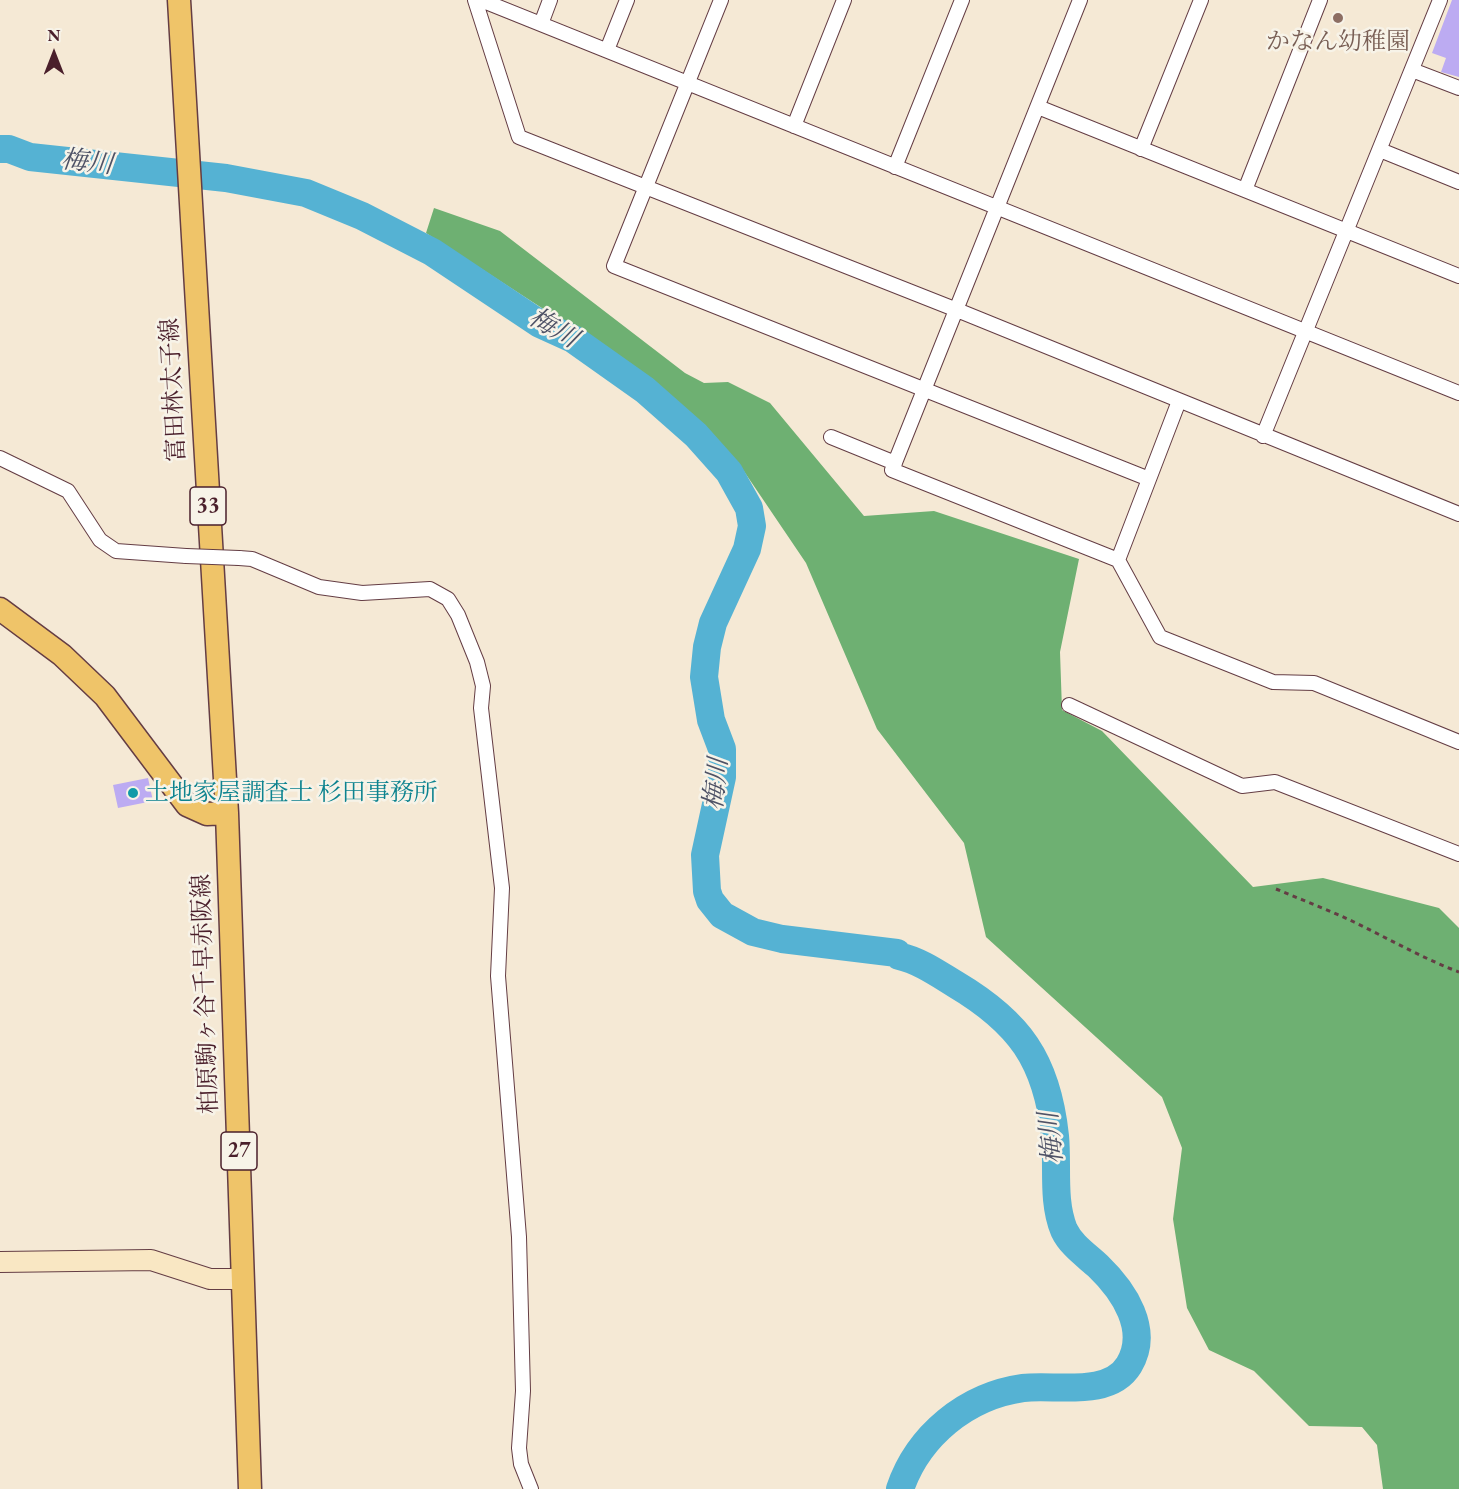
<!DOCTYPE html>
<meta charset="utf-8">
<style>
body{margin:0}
#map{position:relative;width:1459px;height:1489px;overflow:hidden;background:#f5e9d5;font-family:"EB Garamond",serif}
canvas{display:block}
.north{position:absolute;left:24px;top:24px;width:60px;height:60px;-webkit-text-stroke:4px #f7f3e8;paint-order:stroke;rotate:0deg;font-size:16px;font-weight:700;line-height:24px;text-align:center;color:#4a1f2b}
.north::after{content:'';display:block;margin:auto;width:21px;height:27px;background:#4a1f2b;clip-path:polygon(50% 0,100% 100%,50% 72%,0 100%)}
</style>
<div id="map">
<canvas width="1459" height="1489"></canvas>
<div class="north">N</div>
</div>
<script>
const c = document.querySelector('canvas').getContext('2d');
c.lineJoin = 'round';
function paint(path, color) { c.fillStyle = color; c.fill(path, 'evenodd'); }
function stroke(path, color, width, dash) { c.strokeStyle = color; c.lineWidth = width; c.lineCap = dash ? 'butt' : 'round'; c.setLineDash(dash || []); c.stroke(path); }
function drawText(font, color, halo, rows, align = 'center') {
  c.font = font + ' "EB Garamond","Noto Serif JP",serif'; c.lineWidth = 5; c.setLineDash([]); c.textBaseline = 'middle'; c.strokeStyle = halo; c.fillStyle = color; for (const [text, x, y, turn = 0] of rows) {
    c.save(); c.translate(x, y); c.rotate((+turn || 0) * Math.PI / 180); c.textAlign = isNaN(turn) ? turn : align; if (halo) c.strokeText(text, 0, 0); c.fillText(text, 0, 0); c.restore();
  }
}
const forest = new Path2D(`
 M434,208L500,231L685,373L704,383L728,382L770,403L864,516L934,511L1079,559L1060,652L1062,710L1102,731L1253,887L1323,878L1439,908L1459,928V1489H1383L1377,1445L1362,1427L1309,1426L1254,1371L1209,1350L1187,1308L1173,1219L1182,1148L1162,1097L986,937L964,843L877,729L806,563L737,461L633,367L426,233Z`);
const river = new Path2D(`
 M0,149H9L30,157L226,178L306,193L362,216L432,252L540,324L573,339L645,390L696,435L729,472L749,508L752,526L747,549L713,623L707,647L704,677L711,720L722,749V777L705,855L707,891L710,900L722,915L753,932L782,939L897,953L899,956C920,961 937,973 955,984C1019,1022 1047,1060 1055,1136C1058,1166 1052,1201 1064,1230C1071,1245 1086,1255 1098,1266C1124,1291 1150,1330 1129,1365C1109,1398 1055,1384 1023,1388C966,1396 918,1436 900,1489`);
const building = new Path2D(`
 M1452,0H1459V77L1441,72L1446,58L1432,53Z
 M148,778L153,801L118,808L113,785Z`);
const path = new Path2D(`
 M1276,889C1302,900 1329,910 1354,922C1389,939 1422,958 1459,972`);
const street = new Path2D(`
 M475,0L519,137L957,310L1459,514
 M481,0L1459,393
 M721,0L614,266L1149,479
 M1080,0L892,470L1118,560L1160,637L1273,682L1314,683L1459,742
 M541,24L550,0
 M607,50L627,0
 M1412,70L1459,88
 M1038,107L1459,276
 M794,126L844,0
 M1141,149L1201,0
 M1380,150L1459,182
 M895,167L962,0
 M1245,190L1320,0
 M1263,436L1440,0
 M831,437L895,463
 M0,458L68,491L100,540L116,551L186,556
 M239,558L252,559L319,587L362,593L430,589L448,599L458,615L477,662L483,686L481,708L502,888L498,976L519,1237L523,1391L519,1448L521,1464L531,1489
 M1118,560L1179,401
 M1069,705L1242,786L1275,782L1459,854`);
const secondary = new Path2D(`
 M0,1262L151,1260L210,1279H242`);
const primary = new Path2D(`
 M179,0L227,813L250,1489
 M0,609L62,655L105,696L187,805L207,814L227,813`);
const streetBridge = new Path2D(`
 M186,556L239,558`);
const markers = [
 [1338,18,6,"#8d6e63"],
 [133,793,6,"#0f9aa8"]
];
const shields = [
 [208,506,36],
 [239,1151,36]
];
const shieldNames = [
 ["33",208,506],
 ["27",239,1151]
];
const educationNames = [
 ["かなん幼稚園",1338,42]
];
const streetNames = [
 ["富田林太子線",174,390,-93],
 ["柏原駒ヶ谷千早赤阪線",206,994,-92]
];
const cultureNames = [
 ["土地家屋調査士 杉田事務所",145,793]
];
const waterNames = [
 ["梅川",87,163,6],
 ["梅川",553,329,30],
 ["梅川",717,784,-84],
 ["梅川",1052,1138,-96]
];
paint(forest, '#6eb072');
stroke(river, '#55b2d3', 28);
paint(building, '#bcabf2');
stroke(street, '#643d44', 16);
stroke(secondary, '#643d44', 22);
stroke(primary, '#643d44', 25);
stroke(path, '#643d44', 3, [4.5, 4.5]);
stroke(street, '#fff', 14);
stroke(secondary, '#f9e7c3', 20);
stroke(primary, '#efc469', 22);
stroke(streetBridge, '#643d44', 16, []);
stroke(streetBridge, '#fff', 14);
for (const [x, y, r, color] of markers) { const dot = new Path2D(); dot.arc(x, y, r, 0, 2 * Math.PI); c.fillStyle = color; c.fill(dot); stroke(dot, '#f7f3e8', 2); }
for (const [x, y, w] of shields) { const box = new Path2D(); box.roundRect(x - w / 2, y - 19, w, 38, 4.5); c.fillStyle = '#f7f3e8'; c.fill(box); stroke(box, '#4a1f2b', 1.5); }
drawText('bold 22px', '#4a1f2b', null, shieldNames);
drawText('24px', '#785e54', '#f7f3e8', educationNames);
drawText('24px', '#4a1f2b', '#f7f3e8', streetNames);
drawText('24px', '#0d838f', '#f7f3e8', cultureNames, 'left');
drawText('italic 26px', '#4e5266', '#f7f3e8', waterNames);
</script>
